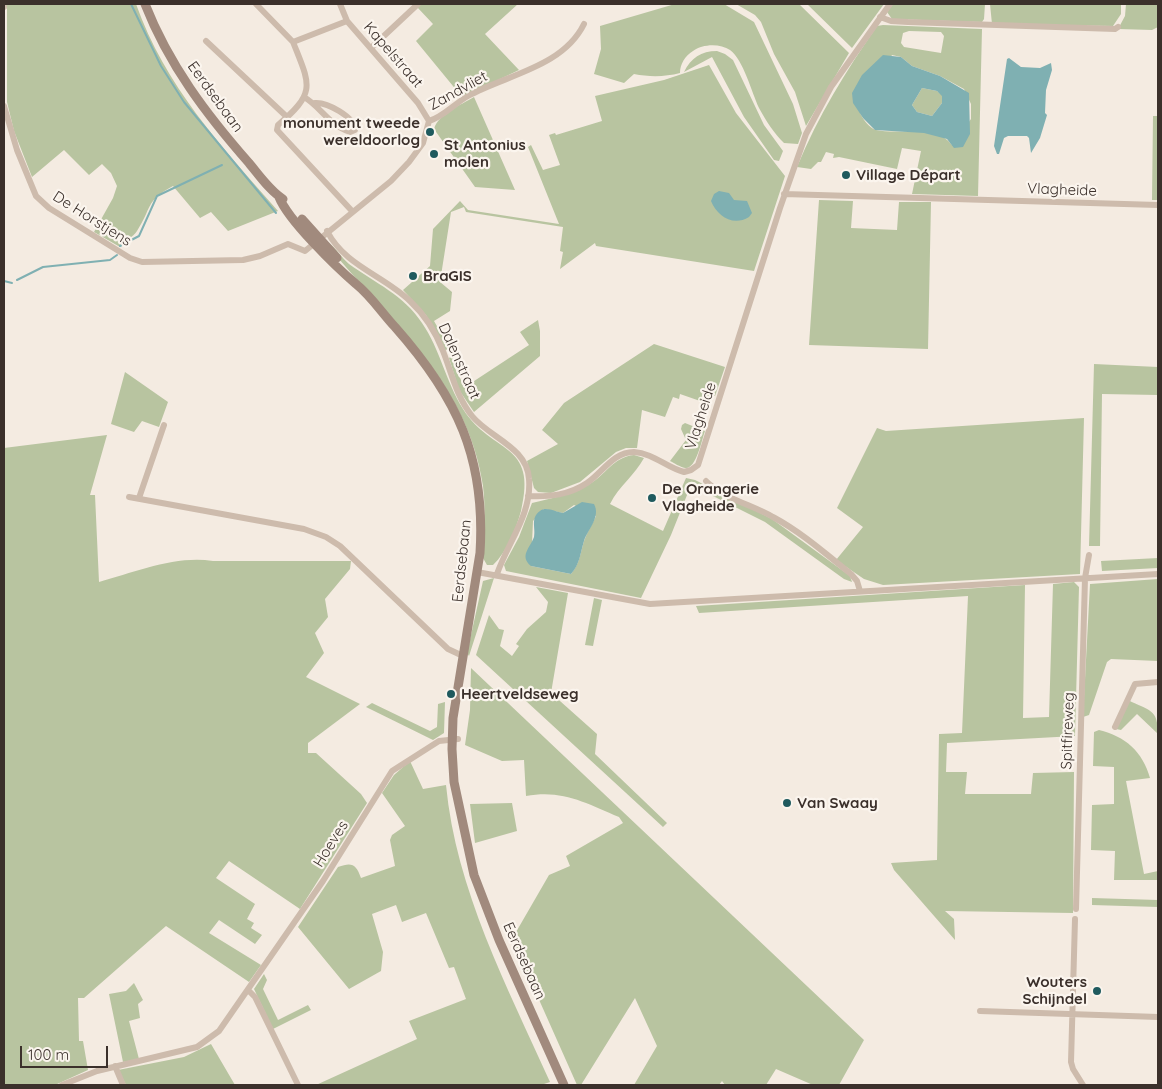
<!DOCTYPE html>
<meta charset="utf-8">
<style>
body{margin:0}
#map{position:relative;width:1162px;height:1089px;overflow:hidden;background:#f4ebe1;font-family:Quicksand,sans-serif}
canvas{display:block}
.frame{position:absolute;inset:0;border:5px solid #3b302b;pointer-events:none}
.scale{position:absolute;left:20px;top:1046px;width:88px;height:22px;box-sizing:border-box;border:2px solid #3b302b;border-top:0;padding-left:6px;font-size:15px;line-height:18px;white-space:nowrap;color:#3b302b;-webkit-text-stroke:4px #fbf5ee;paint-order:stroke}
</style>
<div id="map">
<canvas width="1162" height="1089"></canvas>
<div class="frame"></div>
<div class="scale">100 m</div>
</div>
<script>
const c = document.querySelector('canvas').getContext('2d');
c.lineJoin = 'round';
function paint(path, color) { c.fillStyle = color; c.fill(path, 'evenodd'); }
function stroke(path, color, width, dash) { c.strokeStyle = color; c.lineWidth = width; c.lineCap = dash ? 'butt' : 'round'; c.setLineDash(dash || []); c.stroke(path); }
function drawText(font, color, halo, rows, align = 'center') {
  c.font = font + ' Quicksand,sans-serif'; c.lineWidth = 4.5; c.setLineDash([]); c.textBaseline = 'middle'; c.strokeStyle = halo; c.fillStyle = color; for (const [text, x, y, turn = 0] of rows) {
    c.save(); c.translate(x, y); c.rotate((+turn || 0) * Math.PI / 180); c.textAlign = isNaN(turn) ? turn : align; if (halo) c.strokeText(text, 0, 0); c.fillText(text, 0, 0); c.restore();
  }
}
const green = new Path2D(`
 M7,4H136C165,86 221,146 278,211L228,231L211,212L200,218L173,186C145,201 152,208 137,231C133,237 125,241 120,247L94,232L113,198L117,186L111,173L102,164L89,175L64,150L32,177L14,131L7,102Z
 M421,4H518L485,34L519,70L462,97L416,41L433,24L417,7Z
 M675,4H724L754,22L793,104L802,133L798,144L784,143C774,133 766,121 759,108C752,93 743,59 730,50C720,43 702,44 693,51C685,56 680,64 680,73C665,77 649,77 634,74L624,83L594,74L601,49L600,26Z
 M736,4H799L849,53L806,126L795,92L774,54L761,22L755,15Z
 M807,4H884L852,48Z
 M893,4H985L984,19L982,22L892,19L887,12Z
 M990,4H1121V14L1113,26L992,24Z
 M1126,4H1158V27L1152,30L1118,29L1125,16Z
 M883,25L982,29L978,196L912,194L921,151L902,148L897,169L839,157L833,158L834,154L826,152L821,162H818L811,169L797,167C818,116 846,71 877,26ZM909,31L941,32L944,36L941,53L904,47L901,43L903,33ZM892,55L901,57L912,66L940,76L964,89L971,104V119L952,145C937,124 898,135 876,130C869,128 863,119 860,113Z
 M717,51L725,54L733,60L764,125L783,151L779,161L774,160L744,117L712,57L684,72C691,58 701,51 717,51Z
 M709,65L736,113L785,176L754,271L596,246L595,243L560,269L563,252L560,251L563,227L466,212L464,207L451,212L440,282L452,292L450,311L434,321L450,349L445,350L426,315L403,290L430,266L433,229L460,201L468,210L559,224L528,147L531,145L543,170L560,165L549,135L555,133L556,135L602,121L595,96L664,80Z
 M922,88L937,91L942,95V103L932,116L917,112L912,105Z
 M474,97L515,190L475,187L434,129C439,113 461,105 474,97Z
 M1153,116H1158V200H1152Z
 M819,200L853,201L851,228L897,230L899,202H931L928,349L809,345Z
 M328,242C336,248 341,257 349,264C375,283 404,295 422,323C440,349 446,382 463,409C492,455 538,441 521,511C516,529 507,552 493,565H487L483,558C484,535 486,510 483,486C468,383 390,321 327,245Z
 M538,320L540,331V356L474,412L459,390L449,358L453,355L456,371L465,387L529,345L520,332Z
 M654,344L725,367L715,396H705L703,402L680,394L679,399L673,397L665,417L642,410L637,448H626L616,452L580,482L551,493L538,492L534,488L527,461L558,444L542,430L564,403Z
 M1094,364L1158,367V395L1102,394L1100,546H1089Z
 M125,372L168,402L159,427L142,421L134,432L111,424Z
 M1084,418L1080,574L883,585L864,579L836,560L863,527L837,508L877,428L886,431Z
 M685,423L705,431C702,439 696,470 685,468C680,467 674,463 670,461L686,440L681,429L682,425Z
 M107,435L90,495H95L99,582C135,572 176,555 213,561H351L350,569L325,599L328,617L315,633L324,653L306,677L360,704L308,743V753H316L361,794L367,803L300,909L229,861L216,878L255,904L247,919L254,923L251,928L262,935L255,944L219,920L209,933L261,965L249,982L166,926L84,998H78L79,1041H83L88,1070L55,1085H4V448Z
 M634,455L644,458C635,475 619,486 610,504L663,531L686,478L695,480L772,519L850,576L852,582L844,579L765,522L691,485L671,535L641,598L506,571L504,565L519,537L532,503C552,498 570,495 588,485C606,475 613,457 634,455ZM574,505L596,516C592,524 587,533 584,541C580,554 580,563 571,574L531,566L533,521L544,509L563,513Z
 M1158,558V568L1102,571L1101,561Z
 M494,578L469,656L467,653L483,581Z
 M1158,579V661L1111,659L1107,662L1089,715L1083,717L1090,584Z
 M1074,582L1079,587L1075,736L947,743L946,772H967L965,794H1031L1033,773L1074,772L1073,913L945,911L954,919L955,940L894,870L891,863L937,860L939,734L962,733L968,596L699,613L696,606L1025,585L1023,718L1049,717L1053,584Z
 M536,587L568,593L551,693L597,734L595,754L667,823L663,827L476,655L489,615L499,629L504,630L500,646L512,656L519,646L516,644L527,629L546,612L548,602Z
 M594,598L602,600L593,646L585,645Z
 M471,668L864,1040L839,1085H813L776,1069L766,1085H725L722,1081L719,1085H634L657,1046L635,998L581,1085H577L512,939L549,875L570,866L566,856L623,823L619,817C586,803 562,789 526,796L524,760L502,761L465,745L470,710Z
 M1128,700C1149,711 1158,708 1158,734L1137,714L1121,730L1116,729Z
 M445,702L444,733L433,740L366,707L372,703L430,731L437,727L438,704Z
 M1099,730C1125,736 1143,752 1150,778L1126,781L1144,874L1158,871V880H1114L1115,851L1091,850L1092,805L1114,804V767L1093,766L1094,732Z
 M410,761L423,789L446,785C456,890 507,986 550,1082L541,1085H316L417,1039L409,1021L466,999L454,967L449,968L426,913L402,922L396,905L372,914L383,952L381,971L349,989L298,927L338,867C352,862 356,864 361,878L395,866L390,840L392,835L405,826L382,793L394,775Z
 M512,803L517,831L475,843L470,804Z
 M1092,898L1158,900V907L1092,905Z
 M264,974L267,980L263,989L278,1020L308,1005L311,1010L273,1029L254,989Z
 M134,983L143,1000L138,1004L140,1018L129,1021L139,1059L123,1062L109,994L126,991Z
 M211,1044L235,1085H126L118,1070L184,1057Z`);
const water = new Path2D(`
 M883,55L901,57L912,66L940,76L969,93L970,134L963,147L954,148L947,139L924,133L875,130L863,118L853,103L852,93L862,75ZM922,88L937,91L942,96V103L932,116L917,112L912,105Z
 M1009,58L1021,67L1040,68L1051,63L1052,70L1046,90L1045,113L1047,115L1040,138L1031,153L1029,138L1027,136H1008L1004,138L999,154H997L994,146L1007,59Z
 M719,191L729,193L734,200L747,201L752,213L749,217C733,227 717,216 711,201L714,194Z
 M582,502L594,504C601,517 588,529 584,541C580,554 580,564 571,574L531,566C519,556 530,548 534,537C536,528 530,518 540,511C546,506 556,512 563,513Z`);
const stream = new Path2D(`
 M131,4L161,66L184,102L276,213
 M120,246L139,236L157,196L222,165
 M17,280L43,267L110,260L117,255
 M4,281L12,283`);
const street = new Path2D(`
 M256,4L293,42L347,21
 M340,4L347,21L418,103L429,121
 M4,7V4
 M880,17L891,21L908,22L1115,29L1118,27
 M206,41L287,117
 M293,42C310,85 317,92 278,125L277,130L352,211
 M371,48L418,4
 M304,97C321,107 330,126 350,132L355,130C355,117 327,102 315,103
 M4,106L17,150L36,196L49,208L130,258L142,262L243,260L260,256L288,244L305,251L391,181L409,162L423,143L429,121
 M429,121C443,117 454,104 468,96C506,75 563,67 584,24
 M784,194L1158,205
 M327,231C345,266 383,275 410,301C424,314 436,333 443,351C452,374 456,396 472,416C490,438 527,447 529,479C532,514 508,542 497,574
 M706,481C723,498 752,505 773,517C801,532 826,554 851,574L857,581L860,591
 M528,496C550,497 569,495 587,483C603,472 613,452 634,452C653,453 667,468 684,472L691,470L698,465L780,208L806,134L831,87L890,4
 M129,497L304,529L326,537L340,546L448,649L463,656
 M139,498L164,425
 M477,572L650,604L1158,574
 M1115,727L1135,684L1158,682
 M1076,909L1085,578L1089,555
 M1075,919L1071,1062L1073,1069L1083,1085
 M248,990L255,997L298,1085
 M980,1011L1158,1017
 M115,1066L123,1085
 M62,1085L97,1071L197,1047L219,1031L323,881L392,771L439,741L458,739`);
const secondary = new Path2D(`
 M145,4C169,65 206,114 249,163C259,175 270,191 283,199
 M279,197C288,220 336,267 356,284C371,296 382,313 395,327C457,397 486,458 480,553L453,718L452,749L454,782L474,875L499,940L564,1085
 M302,219L337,258`);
const markers = [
 [430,132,5,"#1f5a5e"],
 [434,154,5,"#1f5a5e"],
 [846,175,5,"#1f5a5e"],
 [413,276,5,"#1f5a5e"],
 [652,498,5,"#1f5a5e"],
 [451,694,5,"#1f5a5e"],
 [787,803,5,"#1f5a5e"],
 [1097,991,5,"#1f5a5e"]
];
const streetNames = [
 ["Kapelstraat",393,55,49],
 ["Zandvliet",458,91,-29],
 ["Eerdsebaan",215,97,54],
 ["Vlagheide",1062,190,2],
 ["De Horstjens",92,219,32],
 ["Dalenstraat",459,361,66],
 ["Vlagheide",701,416,-72],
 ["Eerdsebaan",462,561,-84],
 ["Spitfireweg",1068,731,-88],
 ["Hoeves",331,844,-58],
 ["Eerdsebaan",524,961,66]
];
const poiNames = [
 ["monument tweede",420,123,"right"],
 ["wereldoorlog",420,140,"right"],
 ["St Antonius",444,145],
 ["molen",444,162],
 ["Village Départ",856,175],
 ["BraGIS",423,276],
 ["De Orangerie",662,489],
 ["Vlagheide",662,506],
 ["Heertveldseweg",461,694],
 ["Van Swaay",797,803],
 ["Wouters",1087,982,"right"],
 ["Schijndel",1087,999,"right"]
];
paint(green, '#b8c4a0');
paint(water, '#7fb0b2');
stroke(stream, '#7fb0b2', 2);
stroke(street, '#cdbbac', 6);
stroke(secondary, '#a18a7d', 9);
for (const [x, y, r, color] of markers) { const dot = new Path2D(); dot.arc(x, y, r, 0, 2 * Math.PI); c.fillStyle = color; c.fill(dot); stroke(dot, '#fbf5ee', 2); }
drawText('15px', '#3b302b', '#fbf5ee', streetNames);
drawText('bold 15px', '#3b302b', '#fbf5ee', poiNames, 'left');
</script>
